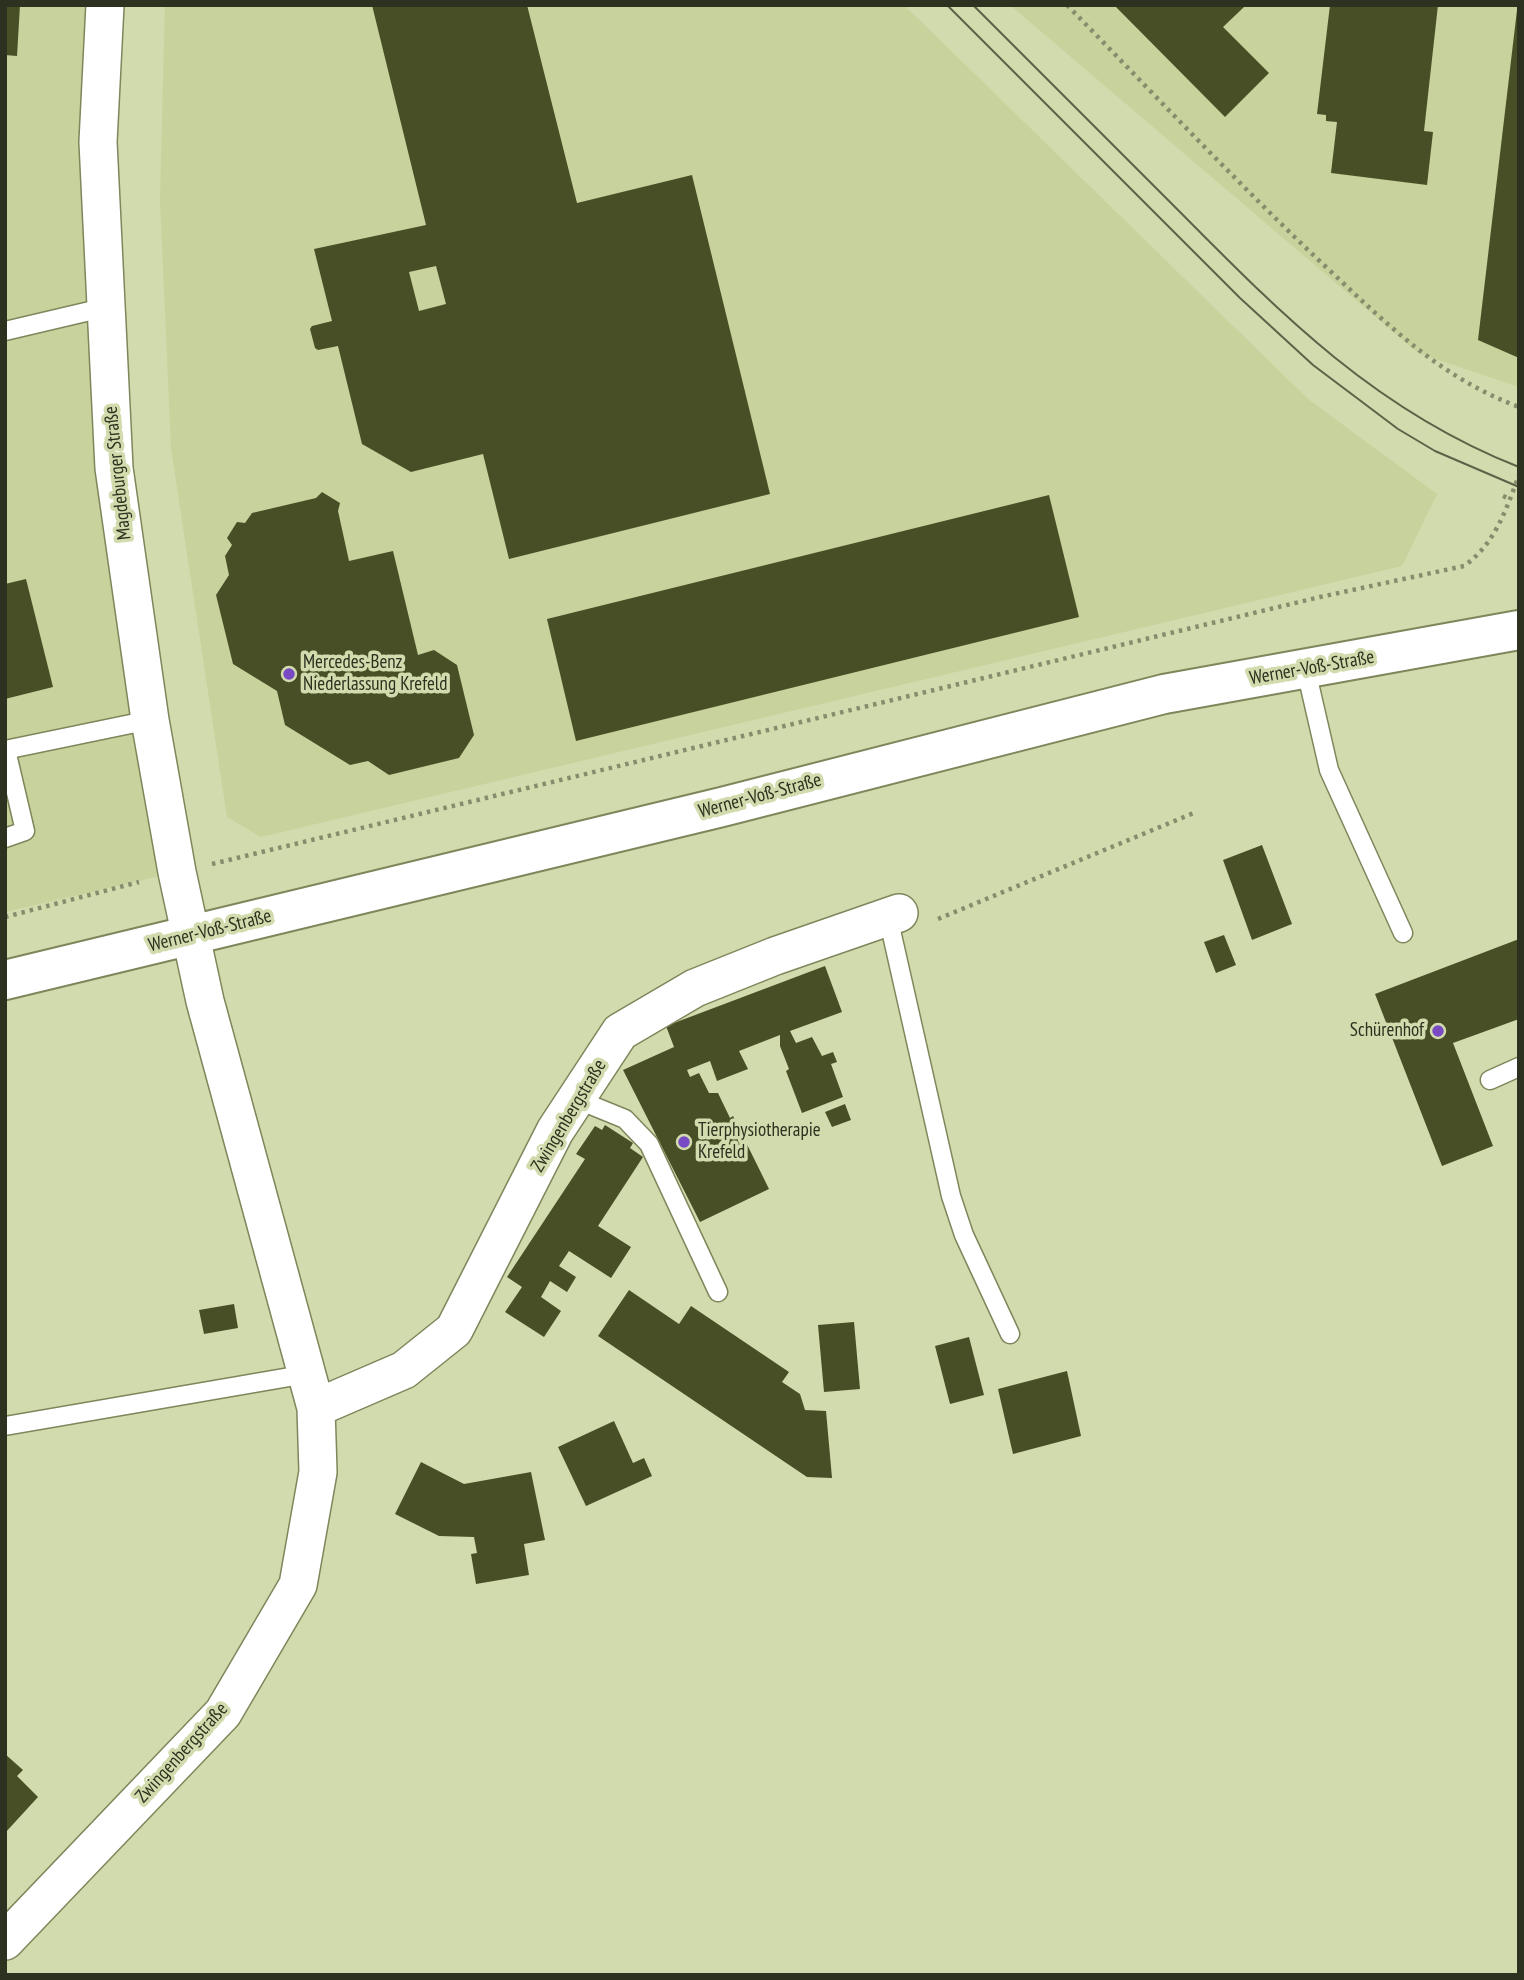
<!DOCTYPE html>
<meta charset="utf-8">
<style>
body{margin:0}
#map{position:relative;width:1524px;height:1980px;overflow:hidden;background:#d1dbad;font-family:"PT Sans Narrow",sans-serif}
canvas{display:block}
.frame{position:absolute;inset:0;border:7px solid #2d311f;pointer-events:none}
</style>
<div id="map">
<canvas width="1524" height="1980"></canvas>
<div class="frame"></div>
</div>
<script>
const c = document.querySelector('canvas').getContext('2d');
c.lineJoin = 'round';
function paint(path, color) { c.fillStyle = color; c.fill(path, 'evenodd'); }
function stroke(path, color, width, dash) { c.strokeStyle = color; c.lineWidth = width; c.lineCap = dash ? 'butt' : 'round'; c.setLineDash(dash || []); c.stroke(path); }
function drawText(font, color, halo, rows, align = 'center') {
  c.font = font + ' "PT Sans Narrow",sans-serif'; c.lineWidth = 7; c.setLineDash([]); c.textBaseline = 'middle'; c.strokeStyle = halo; c.fillStyle = color; for (const [text, x, y, turn = 0] of rows) {
    c.save(); c.translate(x, y); c.rotate((+turn || 0) * Math.PI / 180); c.textAlign = isNaN(turn) ? turn : align; if (halo) c.strokeText(text, 0, 0); c.fillText(text, 0, 0); c.restore();
  }
}
const built = new Path2D(`
 M5,5H105L114,468L177,872L5,912Z
 M165,5H904L1308,399L1437,494L1402,566L261,837L227,817L171,448L160,199Z
 M1010,5H1519V387L1418,353Z`);
const building = new Path2D(`
 M5,5H20L17,56L5,55Z
 M372,5H527L577,203L692,175L770,494L509,559L483,454L411,472L362,444L338,346L318,350L315,348L310,329L312,326L332,321L314,249L426,225ZM436,266L446,304L419,311L409,272Z
 M1114,5H1242L1244,7L1223,27L1269,73L1225,117Z
 M1330,5H1438L1424,131L1433,132L1427,185L1331,173L1337,122L1326,121V115L1317,114Z
 M1517,10H1519V358L1478,340Z
 M322,492L340,503L338,511L349,561L393,551L418,655L434,650L457,665L474,735L459,758L389,775L368,761L350,765L285,725L277,691L233,664L216,595L229,575L225,556L232,545L227,538L237,522L245,523L252,513L316,498Z
 M1049,495L1079,617L576,741L547,619Z
 M26,579L53,687L5,699V584Z
 M1262,845L1292,924L1252,940L1223,860Z
 M1224,935L1236,965L1216,973L1204,942Z
 M1519,939V1019L1453,1043L1493,1146L1442,1166L1375,994Z
 M825,966L842,1012L790,1031L796,1043L812,1037L822,1056L833,1052L837,1062L831,1064L843,1097L802,1113L786,1071L789,1069L780,1046V1035L739,1051L748,1069L717,1081L710,1061L687,1070L690,1077L699,1073L709,1093H718L730,1118L733,1116L769,1189L700,1222L623,1070L674,1047L666,1026Z
 M845,1104L851,1120L832,1127L825,1112Z
 M605,1125L633,1143L630,1148L643,1157L598,1226L631,1247L611,1278L569,1251L559,1266L576,1277L567,1292L550,1281L541,1297L561,1311L544,1337L505,1312L522,1287L507,1277L581,1165L585,1159L576,1154L595,1126L602,1130Z
 M629,1290L679,1324L691,1306L789,1372L782,1382L800,1394L805,1410L826,1411L832,1478L807,1477L598,1336Z
 M234,1304L238,1328L204,1334L199,1310Z
 M854,1322L860,1389L824,1392L818,1325Z
 M969,1337L984,1395L950,1404L935,1346Z
 M1067,1371L1081,1436L1013,1454L998,1389Z
 M614,1421L633,1463L644,1458L652,1476L586,1506L558,1447Z
 M421,1462L464,1484L531,1472L545,1540L524,1544L529,1575L476,1584L471,1554L477,1553L474,1537L439,1536L395,1514Z
 M5,1754L23,1770L17,1776L38,1797L5,1833Z`);
const path = new Path2D(`
 M1067,5C1153,93 1237,183 1326,267C1387,324 1439,377 1519,407
 M1503,496L1510,499
 M212,864L1320,597L1464,566C1495,544 1506,510 1519,475
 M5,917L139,882
 M938,919L1196,812`);
const lane = new Path2D(`
 M5,331L107,307
 M1306,670L1329,770L1403,933
 M5,750L150,720
 M5,838L25,831L6,750
 M888,917L951,1196L964,1235L1010,1334
 M1490,1080L1519,1067
 M576,1099L625,1119L649,1144L718,1292
 M5,1426L307,1374`);
const street = new Path2D(`
 M316,1408L404,1370L454,1330L555,1131L620,1032L695,988L775,956L899,913
 M5,1941L223,1713L298,1585L318,1472L316,1408L205,1001L177,872L150,720L114,468L98,142L105,5`);
const secondary = new Path2D(`
 M5,980L722,807L1164,694L1519,630`);
const tram = new Path2D(`
 M947,5L1240,298L1313,365L1398,429L1435,451L1519,487
 M973,5C1040,72 1106,138 1172,204C1279,312 1374,410 1519,467`);
const markers = [
 [289,674,7,"#784bc4"],
 [1438,1031,7,"#784bc4"],
 [684,1142,7,"#784bc4"]
];
const streetNames = [
 ["Magdeburger Straße",118,473,-96],
 ["Werner-Voß-Straße",1312,668,-10],
 ["Werner-Voß-Straße",760,796,-15],
 ["Werner-Voß-Straße",210,931,-14],
 ["Zwingenbergstraße",569,1116,-59],
 ["Zwingenbergstraße",182,1753,-48]
];
const poiNames = [
 ["Mercedes-Benz",303,663],
 ["Niederlassung Krefeld",303,685],
 ["Schürenhof",1424,1031,"right"],
 ["Tierphysiotherapie",698,1131],
 ["Krefeld",698,1153]
];
paint(built, '#c7d29c');
paint(building, '#484f26');
stroke(lane, '#7e865b', 21);
stroke(street, '#7e865b', 40);
stroke(secondary, '#7e865b', 42);
stroke(path, '#868d6c', 4.5, [3.5, 5]);
stroke(lane, '#fff', 18);
stroke(street, '#fff', 37);
stroke(secondary, '#fff', 38);
stroke(tram, '#5d6248', 2);
for (const [x, y, r, color] of markers) { const dot = new Path2D(); dot.arc(x, y, r, 0, 2 * Math.PI); c.fillStyle = color; c.fill(dot); stroke(dot, '#d1dbad', 2.5); }
drawText('19px', '#2d311f', '#d1dbad', streetNames);
drawText('19px', '#2d311f', '#d1dbad', poiNames, 'left');
</script>
